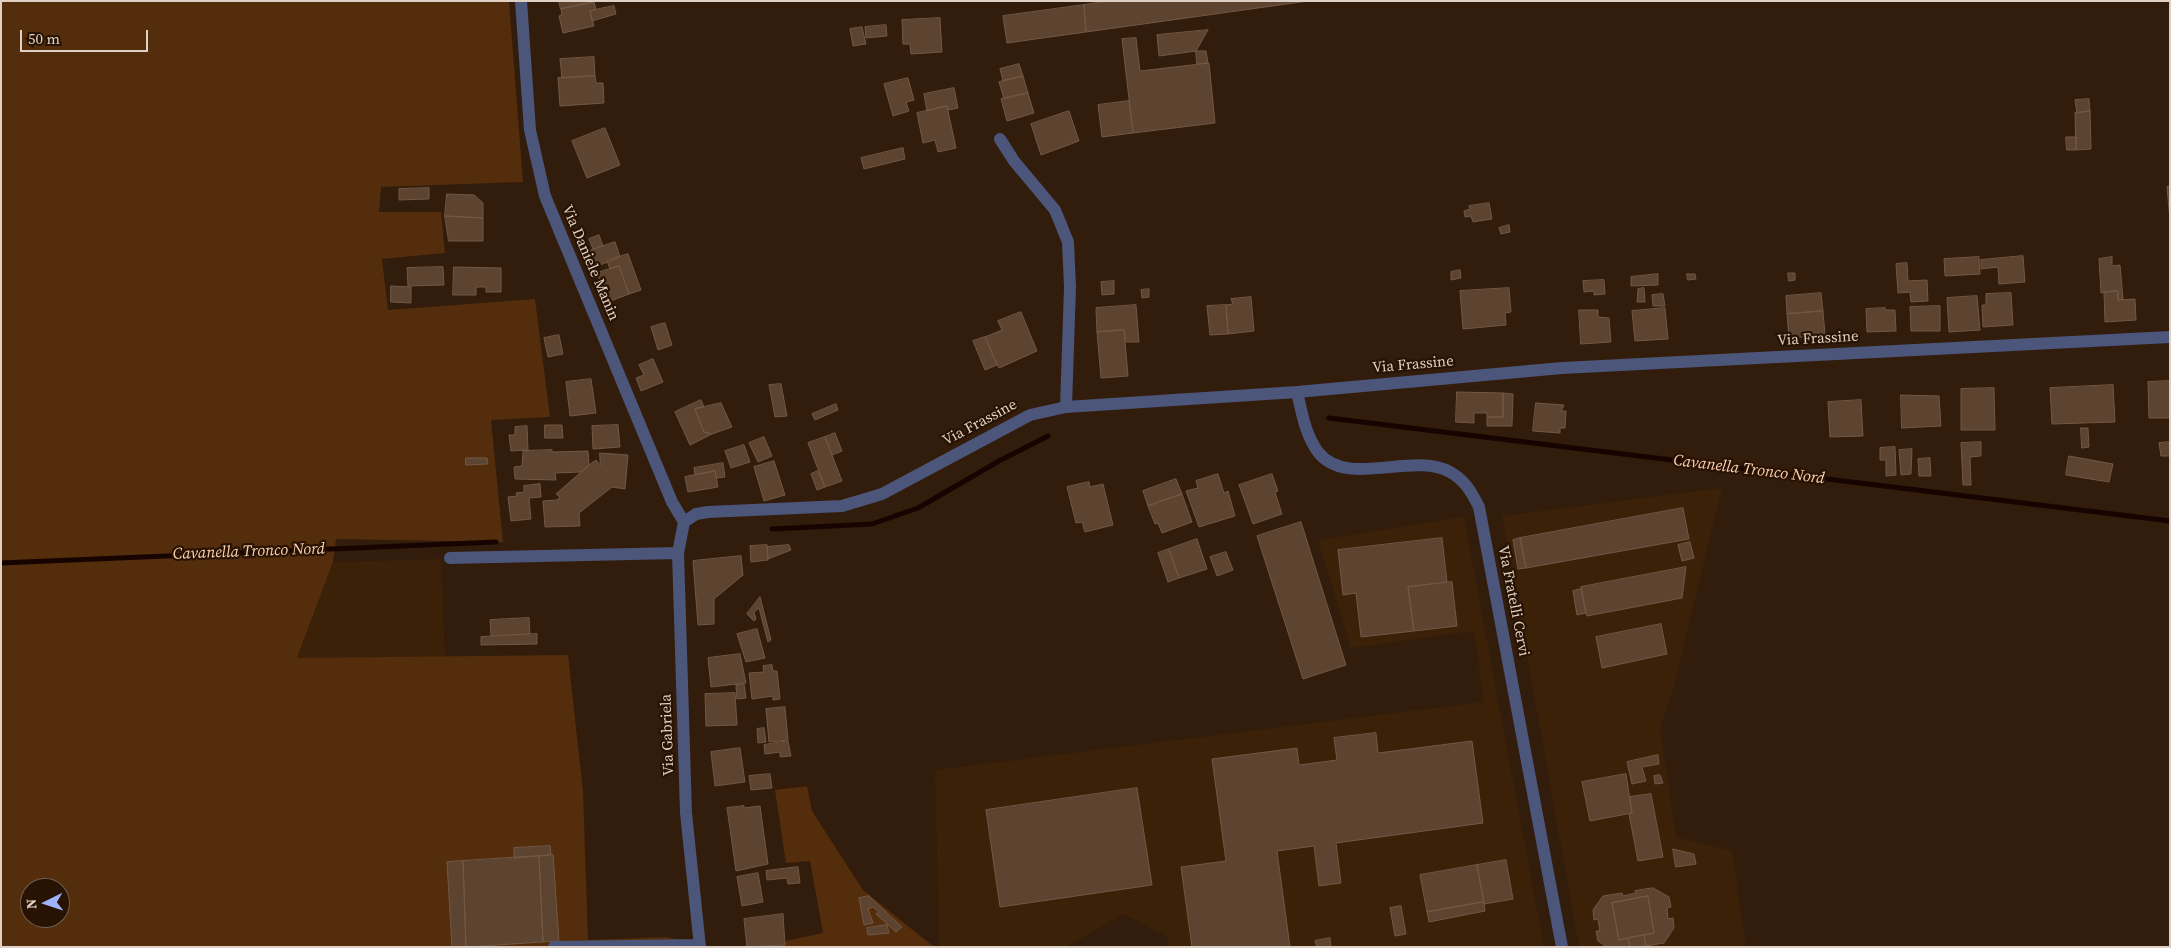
<!DOCTYPE html>
<style>
body{margin:0}
#map{position:relative;width:2171px;height:948px;overflow:hidden;background:#321c0b;font-family:"Source Serif 4",serif}
canvas{display:block}
.frame{position:absolute;inset:0;border:2px solid #dfd0c5;pointer-events:none}
.north{position:absolute;left:20px;top:878px;width:50px;height:50px;box-sizing:border-box;background:#281303;border:1px solid #715f51;border-radius:50%;rotate:266deg;font-size:14px;font-weight:700;line-height:20px;text-align:center;color:#dfd0c5}
.north::after{content:'';display:block;margin:auto;width:18px;height:22px;background:#a1b2fd;clip-path:polygon(50% 0,100% 100%,50% 72%,0 100%)}
.scale{position:absolute;left:20px;top:30px;width:128px;height:22px;box-sizing:border-box;border:2px solid #dfd0c5;border-top:0;padding-left:6px;font-size:15px;line-height:18px;white-space:nowrap;color:#dfd0c5;-webkit-text-stroke:4px #281303;paint-order:stroke}
</style>
<div id="map">
<canvas width="2171" height="948"></canvas>
<div class="frame"></div>
<div class="north">N</div>
<div class="scale">50 m</div>
</div>
<script>
const c = document.querySelector('canvas').getContext('2d');
c.lineJoin = 'round';
function paint(path, color) { c.fillStyle = color; c.fill(path, 'evenodd'); }
function stroke(path, color, width, dash) { c.strokeStyle = color; c.lineWidth = width; c.lineCap = dash ? 'butt' : 'round'; c.setLineDash(dash || []); c.stroke(path); }
function drawText(font, color, halo, rows, align = 'center') {
  c.font = font + ' "Source Serif 4",serif'; c.lineWidth = 4.5; c.setLineDash([]); c.textBaseline = 'middle'; c.strokeStyle = halo; c.fillStyle = color; for (const [text, x, y, turn = 0] of rows) {
    c.save(); c.translate(x, y); c.rotate((+turn || 0) * Math.PI / 180); c.textAlign = isNaN(turn) ? turn : align; if (halo) c.strokeText(text, 0, 0); c.fillText(text, 0, 0); c.restore();
  }
}
const built = new Path2D(`
 M1722,488L1675,682L1660,728L1676,837L1732,851L1746,947H1579L1502,516Z
 M1464,517L1544,947H1169L1168,937L1123,914L1066,947H939L935,770L1484,702L1474,631L1351,648L1318,540Z
 M441,559L445,657L297,659L333,562Z`);
const green = new Path2D(`
 M1,1H509L523,182L381,187L379,212H441L445,253L382,259L388,310L535,299L550,417L491,420L503,542L336,539L333,562L297,658L568,655L583,791L588,940L667,937L683,941L684,947H1ZM30,888H60V918H30Z
 M807,786L812,811L863,890L934,947H757L823,933L810,861L786,863L775,790Z`);
const stream = new Path2D(`
 M1329,418L2170,521
 M772,529L872,524L918,508L999,461L1048,436
 M1,563L496,542`);
const building = new Path2D(`
 M559,1H594V2L561,9Z
 M1108,1H1308L1086,32L1084,5Z
 M594,2L596,9L590,11L594,26L563,33L559,16L562,15L561,9Z
 M1084,5L1086,32L1007,43L1003,16Z
 M614,6L616,14L592,21L590,11Z
 M940,18L942,52L911,54L910,44H903L902,20Z
 M886,25L887,36L866,38L865,27Z
 M862,27L866,44L853,46L850,29Z
 M1208,30L1196,51L1159,56L1157,35Z
 M1136,38L1140,71L1209,63L1215,123L1133,133L1122,39Z
 M1196,51H1206L1208,63L1197,64Z
 M594,57L595,76L562,78L560,59Z
 M1019,64L1023,76L1003,81L1000,69Z
 M595,76L596,83H603L604,103L560,106L558,78Z
 M1023,76L1028,93L1004,99L999,82Z
 M908,78L914,100L906,102L909,111L893,116L884,84Z
 M954,88L958,108L948,110L947,106L927,111L924,94Z
 M1028,93L1034,113L1007,121L1001,99Z
 M2089,99L2090,111L2077,113L2075,100Z
 M1129,101L1133,133L1102,137L1098,105Z
 M947,106L956,148L938,152L935,140L923,143L917,113Z
 M1069,111L1079,141L1041,155L1031,124Z
 M2090,111L2091,149L2076,150L2075,113Z
 M605,128L620,165L587,178L572,141Z
 M2066,137H2076V150H2067Z
 M903,148L905,159L864,169L861,158Z
 M2170,186V220L2167,187Z
 M429,188V199L399,200V189Z
 M447,194L474,195L483,203V218L445,216Z
 M1489,203L1492,219L1473,222L1471,216L1465,217L1464,211L1470,209L1469,206Z
 M445,216L483,218V241H449Z
 M1509,225L1510,232L1501,234L1499,228Z
 M599,235L603,246L593,249L589,239Z
 M615,242L620,257L595,267L589,251Z
 M628,254L641,290L629,294L619,266L610,269L607,261Z
 M2023,256L2025,282L1999,284L1998,267L1981,269V260Z
 M1979,257L1980,274L1945,276L1944,259Z
 M2112,257V266L2120,265L2123,299L2118,300V291L2101,293L2099,259Z
 M1907,263L1908,281L1927,280L1928,301L1911,302L1910,292L1898,293L1896,264Z
 M619,266L629,294L608,302L597,273Z
 M443,267L444,285L408,286L407,268Z
 M454,267L501,268V292H486V287H476V295H453Z
 M1460,270L1461,278L1451,280V272Z
 M1788,273H1795V280L1789,281Z
 M1658,274V285L1631,286V277Z
 M1687,274H1695L1696,279L1688,280Z
 M1604,280L1605,294L1594,295V291L1584,292L1583,281Z
 M1114,281V294L1102,295L1101,282Z
 M391,286L411,287V303L391,302Z
 M1509,288L1511,312L1505,313L1506,325L1463,329L1460,291Z
 M1644,288L1645,302H1637L1638,289Z
 M1149,289V297L1142,298L1141,290Z
 M2118,291V300L2135,299L2136,320L2105,322L2104,292Z
 M1821,293L1823,311L1787,314L1786,296Z
 M2011,293L2013,325L1983,327L1982,305H1986V294Z
 M1663,294L1665,306H1653L1652,295Z
 M1977,296L1980,330L1949,332L1947,298Z
 M1251,297L1254,331L1228,334L1226,305L1233,304L1231,299Z
 M1136,305L1139,342H1126L1124,330L1097,332L1096,308Z
 M1226,305L1228,334L1210,335L1207,306Z
 M1940,306V331H1911L1910,307Z
 M1665,308L1668,339L1635,341L1632,311Z
 M1885,308V310H1895L1896,331L1867,332L1866,309Z
 M1579,310H1598V317L1609,318L1611,342L1581,344Z
 M1823,311L1825,335L1789,338L1787,314Z
 M1021,312L1037,351L999,368L985,337L1002,330L998,321Z
 M665,323L672,345L658,350L651,327Z
 M1124,330L1128,376L1101,378L1097,332Z
 M559,335L563,354L548,357L544,338Z
 M985,337L997,365L985,370L973,341Z
 M653,359L663,382L641,391L636,378L644,375L639,365Z
 M591,379L596,413L570,416L566,382Z
 M2170,381V418H2149L2148,382Z
 M781,384L787,416L775,417L769,385Z
 M2113,385L2115,422L2052,424L2050,388Z
 M1994,388L1995,430H1961V389Z
 M1457,392L1503,393V417H1487V413H1474V423L1456,422Z
 M1503,393L1513,394L1512,426H1487V417H1503Z
 M1901,395L1939,396L1941,426L1902,428Z
 M701,400L704,407L695,409L704,432L712,434L690,445L675,412Z
 M1861,400L1863,436L1830,437L1828,402Z
 M721,403L732,427L712,434L704,432L695,409Z
 M1536,403L1564,405L1561,411H1566L1565,428H1560V433L1533,431Z
 M836,404L838,410L815,420L812,414Z
 M545,425H562L563,438H545Z
 M618,425L620,447L593,449L592,426Z
 M527,426L528,450L511,451L509,435H515V427Z
 M2081,428H2088L2089,447L2082,448Z
 M835,433L842,451L832,455L825,437Z
 M764,437L772,456L758,462L749,443Z
 M825,437L842,481L825,487L808,443Z
 M1981,442V456L1970,457L1971,485H1963L1961,443Z
 M2170,442V456H2161L2159,443Z
 M744,445L750,462L731,468L725,451Z
 M1895,447L1896,475L1886,476V460H1880V448Z
 M1912,449L1911,474L1901,475L1899,450Z
 M552,450V452L588,451L589,465L581,472L555,473L556,480L515,479L514,467L522,466L523,451Z
 M600,453L628,455L625,489L612,487L579,513L580,526L545,527L543,501L557,500L560,497L556,494L589,465L596,460L600,465Z
 M2069,456L2113,464L2109,482L2066,475Z
 M466,458H487L488,464L466,465Z
 M1930,458L1931,476H1919L1918,459Z
 M774,461L785,495L764,501L754,467Z
 M723,463L725,477L716,478L715,471L695,475L694,468Z
 M715,471L718,487L688,492L685,477Z
 M818,471L825,487L817,490L811,474Z
 M1218,474L1224,493L1228,491L1235,516L1199,527L1186,491L1198,488L1196,481Z
 M1272,474L1278,491L1275,492L1282,514L1253,524L1239,485Z
 M1176,479L1182,494L1148,506L1143,491Z
 M1089,482L1090,487L1103,484L1113,525L1085,532L1082,522L1076,523L1067,487Z
 M540,484L541,497L529,498L531,519L511,521L508,497L517,496L516,493L524,492V486Z
 M1182,494L1192,522L1162,533L1158,523L1155,524L1148,506Z
 M1683,508L1689,539L1526,568L1520,538Z
 M1301,522L1346,665L1303,679L1257,536Z
 M1442,538L1447,582L1408,587L1414,631L1361,637L1356,593L1343,595L1338,550Z
 M1520,538L1526,568L1518,569L1513,540Z
 M1197,539L1207,569L1179,578L1169,549Z
 M1690,542L1694,558L1682,561L1678,545Z
 M767,545L768,560L751,562L750,546Z
 M789,545L791,550L768,559L767,547Z
 M1169,549L1179,578L1168,582L1158,553Z
 M1226,552L1233,570L1217,576L1210,557Z
 M741,556L743,575L714,599V624L698,625L693,561Z
 M1686,567L1682,598L1587,616L1586,613L1581,587Z
 M1452,582L1457,626L1414,631L1408,587Z
 M1581,589L1586,613L1577,615L1573,591Z
 M760,597L771,640L768,642L759,608L754,612L756,619L754,621L747,614Z
 M529,618L530,634L491,636L490,620Z
 M1661,624L1667,654L1602,668L1596,637Z
 M757,629L765,658L746,662L737,634Z
 M537,634V644L481,645V637Z
 M740,654L746,683L711,687L708,658Z
 M772,665L773,671H777L780,699L773,700V696L752,699L749,673L764,672L763,666Z
 M744,684L746,698L737,699L736,685Z
 M735,693L737,725L706,726L705,694Z
 M785,707L788,740L769,742L766,709Z
 M764,728L766,742L758,743L757,729Z
 M1376,733L1378,753L1472,741L1483,823L1336,843L1341,883L1319,886L1314,846L1277,851L1290,947H1192L1181,867L1226,861L1212,759L1297,748L1299,765L1337,760L1334,738Z
 M788,741L791,756L780,757V752L765,754L764,745Z
 M740,748L745,782L715,786L711,752Z
 M1658,755L1659,764L1642,767L1646,781L1632,784L1627,762Z
 M770,774L772,788L751,790L749,776Z
 M1626,774L1632,813L1590,821L1582,782Z
 M1660,775L1663,783L1655,784L1654,776Z
 M1137,788L1152,885L1000,907L986,810Z
 M1651,794L1663,857L1638,861L1629,814L1632,813L1630,797Z
 M744,806V808L760,806L768,864L736,871L727,808Z
 M550,846L551,855L514,858V848Z
 M1673,849L1694,854L1696,864L1676,867Z
 M553,855L559,941L543,942L539,856Z
 M539,856L543,942L466,947L463,861Z
 M1506,860L1513,899L1484,904L1477,865Z
 M463,861L466,947H452L447,862Z
 M1477,865L1484,902L1427,912L1420,875Z
 M798,867L800,883L788,884L787,878L767,880L766,871Z
 M758,873L763,902L742,906L737,877Z
 M1653,888L1669,897L1671,907L1667,908L1668,919L1673,918L1674,928L1664,943L1646,946L1644,935L1654,933L1648,896L1612,903L1619,940L1628,938L1630,947H1607L1598,941L1596,931H1600L1598,919L1594,920L1593,910L1603,896L1622,893L1623,896L1636,893L1635,891Z
 M869,896L902,927L896,932L876,914L879,912L873,907L868,909L873,923L864,925L859,898Z
 M1648,896L1654,933L1619,940L1612,903Z
 M1484,902L1485,911L1429,922L1427,912Z
 M1401,906L1406,934L1395,936L1390,908Z
 M783,914L785,945L747,947L744,919Z
 M887,925L889,933L868,935L867,928Z
 M1644,935L1646,946L1630,947L1628,938Z
 M1330,938L1331,947H1317L1315,941Z`);
const minor = new Path2D(`
 M521,1L530,130L545,196L672,502L684,522
 M1000,139L1014,161L1055,210L1068,242L1070,287L1066,407
 M1297,392C1302,413 1305,434 1318,452C1347,489 1413,451 1450,472C1465,480 1472,493 1479,507L1562,947
 M684,522L696,514L708,512L842,506L882,494L1030,415L1066,407L1297,392L1562,368L2170,337
 M684,522L678,553L686,813L700,947
 M450,558L678,553
 M554,947L700,945`);
const streetNames = [
 ["Via Daniele Manin",590,263,67],
 ["Via Frassine",1818,339,-3],
 ["Via Frassine",1413,365,-5],
 ["Via Frassine",980,423,-28],
 ["Via Fratelli Cervi",1513,601,79],
 ["Via Gabriela",668,735,-92]
];
const waterNames = [
 ["Cavanella Tronco Nord",1749,470,7],
 ["Cavanella Tronco Nord",249,552,-2]
];
paint(built, '#3c2109');
paint(green, '#532d0c');
stroke(stream, '#170400', 5);
paint(building, '#5d4431');
stroke(building, '#725845', 1);
stroke(minor, '#4c557a', 12);
drawText('15px', '#dfd0c5', '#281303', streetNames);
drawText('italic 16px', '#fdd1b1', '#281303', waterNames);
</script>
